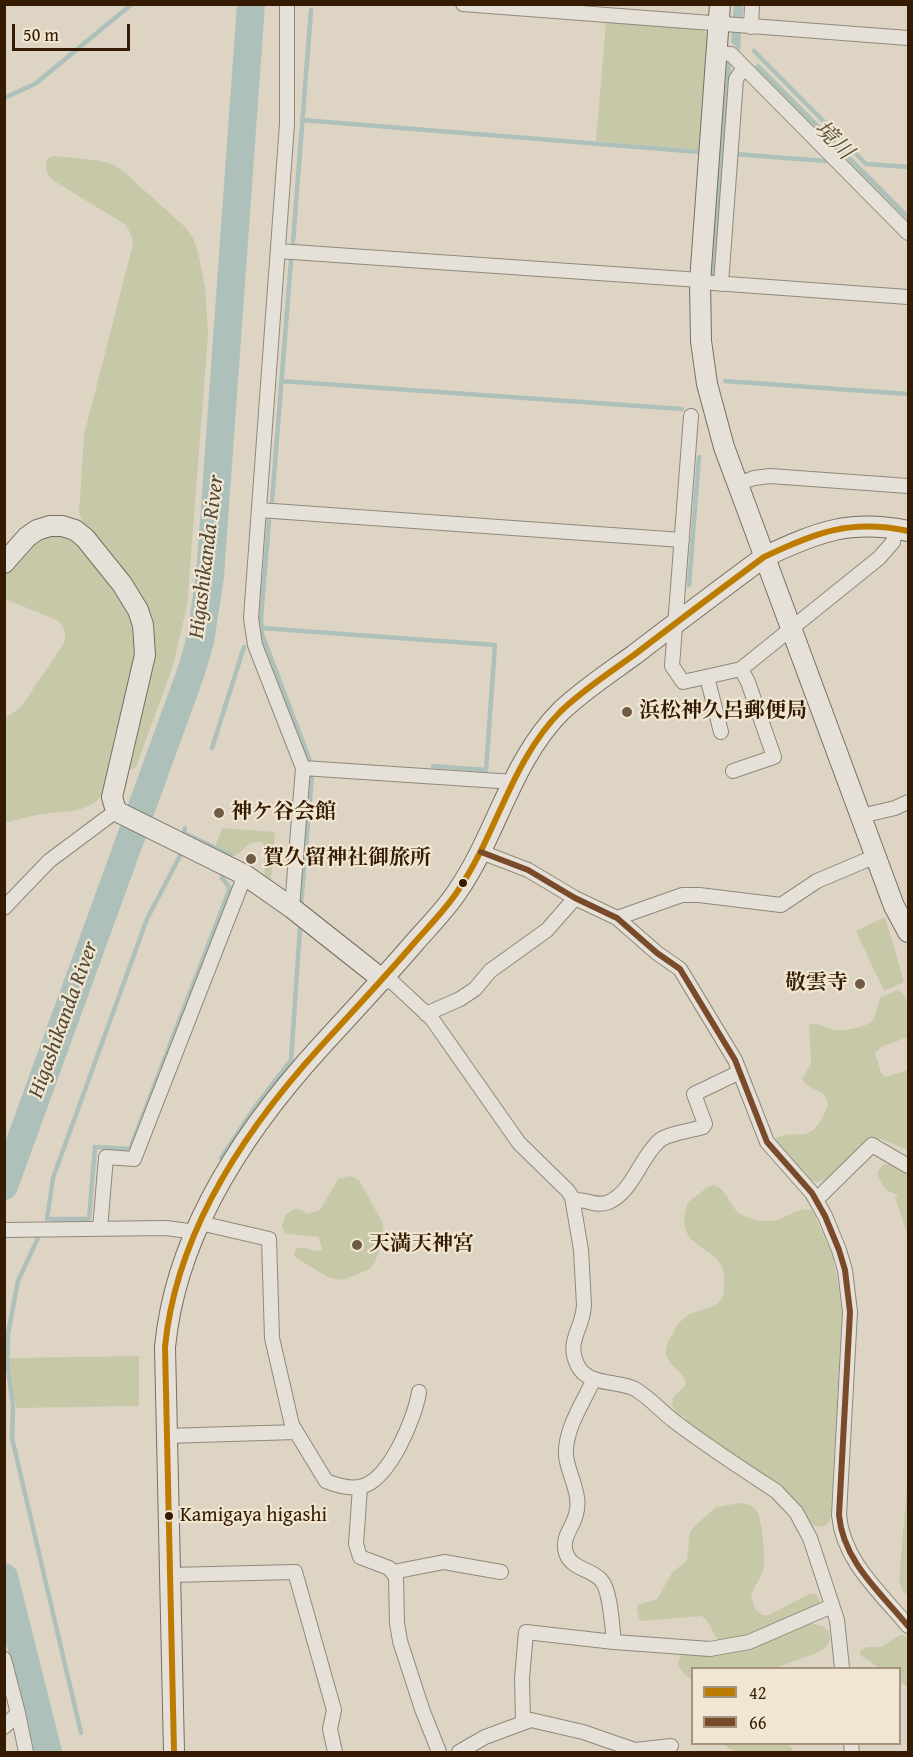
<!DOCTYPE html>
<meta charset="utf-8">
<style>
body{margin:0}
#map{position:relative;width:913px;height:1757px;overflow:hidden;background:#ded4c4;font-family:"Gentium Book Plus",serif}
canvas{display:block}
.frame{position:absolute;inset:0;border:6px solid #351b01;pointer-events:none}
.legend{position:absolute;left:691px;top:1667px;width:210px;height:78px;box-sizing:border-box;background:#f0e6d2;border:2px solid #a5957e;margin:0;padding:8px 10px;list-style:none;font-size:18px;color:#351b01}
.legend li{display:flex;align-items:center;gap:12px;height:30px}
.legend b{width:30px;border:2px solid #a5957e}
.scale{position:absolute;left:12px;top:24px;width:118px;height:27px;box-sizing:border-box;border:3px solid #351b01;border-top:0;padding-left:8px;font-size:18px;line-height:21px;white-space:nowrap;color:#351b01;-webkit-text-stroke:4px #f0e6d2;paint-order:stroke}
</style>
<div id="map">
<canvas width="913" height="1757"></canvas>
<div class="frame"></div>
<ul class="legend">
<li><b style="height:8px;background:#bd7c00"></b>42</li>
<li><b style="height:8px;background:#7a4b2a"></b>66</li>
</ul>
<div class="scale">50 m</div>
</div>
<script>
const c = document.querySelector('canvas').getContext('2d');
c.lineJoin = 'round';
function paint(path, color) { c.fillStyle = color; c.fill(path, 'evenodd'); }
function stroke(path, color, width, dash) { c.strokeStyle = color; c.lineWidth = width; c.lineCap = dash ? 'butt' : 'round'; c.setLineDash(dash || []); c.stroke(path); }
function drawText(font, color, halo, rows, align = 'center') {
  c.font = font + ' "Gentium Book Plus","Noto Serif JP",serif'; c.lineWidth = 4.5; c.setLineDash([]); c.textBaseline = 'middle'; c.strokeStyle = halo; c.fillStyle = color; for (const [text, x, y, turn = 0] of rows) {
    c.save(); c.translate(x, y); c.rotate((+turn || 0) * Math.PI / 180); c.textAlign = isNaN(turn) ? turn : align; if (halo) c.strokeText(text, 0, 0); c.fillText(text, 0, 0); c.restore();
  }
}
const green = new Path2D(`
 M606,22L703,29L709,36L700,150L596,141Z
 M55,156L95,160L112,164L125,173L184,226L193,238L198,252L205,286L208,335L187,606L173,666L136,767L130,770L128,769L153,656L128,579L82,522L79,512L84,435L133,244L132,237L126,225L54,181C47,174 43,168 48,158Z
 M51,534L70,537L79,544L124,601L134,626L136,654L105,790C93,814 65,811 42,814C29,816 17,820 5,823V718L21,707L64,643C67,633 65,627 57,620L5,599V575C18,559 31,541 51,534Z
 M222,828L275,832L271,879L269,880L264,879L265,848L262,842C239,839 242,870 214,850Z
 M885,917L904,982L884,991L856,931Z
 M898,990C912,997 908,1023 908,1037L881,1047L875,1053L881,1072L885,1077L908,1070V1150L881,1139H871L826,1180L817,1182L809,1180L775,1143V1139C787,1129 804,1141 816,1127C822,1121 825,1112 828,1105C827,1087 808,1092 802,1079L811,1064L809,1025C818,1021 826,1029 836,1030C844,1031 866,1027 872,1021C877,1015 877,1005 880,998Z
 M890,1163L908,1170V1236L895,1197L899,1195C887,1193 878,1183 878,1171L883,1165Z
 M350,1176L359,1180L382,1222L384,1237L375,1262L370,1269L343,1280L329,1278L295,1257L294,1253L296,1249C305,1245 313,1253 322,1250L319,1237L288,1234L284,1232L282,1225L286,1214C298,1206 297,1208 308,1214L320,1210L338,1179Z
 M713,1185C731,1189 728,1213 749,1218C756,1220 765,1222 772,1221C787,1219 797,1206 812,1210L831,1252L836,1272L842,1313L831,1516L829,1522L823,1527L815,1526L809,1522L801,1509L780,1487L683,1421L687,1418L678,1415L672,1405L673,1398L686,1384C685,1370 664,1365 666,1350C666,1344 671,1338 673,1333C688,1303 710,1315 721,1300C725,1295 724,1283 724,1277C723,1241 670,1254 688,1202L708,1187Z
 M139,1356V1406L16,1408L9,1358Z
 M908,1475V1594L903,1592L899,1581Z
 M740,1503C746,1504 753,1505 757,1511C762,1519 766,1561 763,1571C760,1580 753,1587 751,1597L756,1610L763,1615H769L809,1594H816L819,1598V1604L815,1608L748,1637L720,1642C711,1634 712,1621 701,1616L643,1621L639,1619L637,1609L638,1605L657,1599L672,1573L687,1560L690,1532L695,1526L716,1507Z
 M808,1623L823,1626L829,1632L830,1640L826,1647L819,1652L776,1668H692V1680C682,1673 673,1665 683,1653Z
 M900,1635H904L908,1639V1687L900,1682V1668H879L860,1655V1651L867,1647H881Z
 M724,1744H788L794,1752C779,1753 732,1757 724,1744Z`);
const water = new Path2D(`
 M734,5H743L740,51L731,42Z
 M758,63L908,214V221L755,67Z`);
const stream = new Path2D(`
 M754,51L866,164L908,167
 M4,98L35,84L132,4
 M302,120L700,152
 M734,154L826,161
 M293,242L311,10
 M712,275L729,64
 M281,381L682,409
 M725,381L908,394
 M272,501L291,261
 M269,521L261,618L262,634L310,761
 M689,585L699,457
 M261,628L495,645L486,770L433,766
 M212,748L244,647
 M185,828L184,833L230,855L229,858
 M181,854L147,919L53,1178L47,1219H89L95,1147L130,1149L230,888L222,878L223,874
 M303,906L301,905L312,775
 M221,1158L255,1107L291,1060L300,928
 M38,1238L18,1281L8,1334L7,1360L13,1406L12,1438L81,1733`);
const river = new Path2D(`
 M4,1186L191,672L200,641L210,576L251,4
 M4,1577L48,1752`);
const street = new Path2D(`
 M287,4V124L251,618L255,645L303,768L292,908
 M463,4L908,38
 M751,27L752,4
 M717,53L731,54L908,233
 M278,251L700,280
 M700,282L908,297
 M721,284L736,79L744,68
 M691,416L672,666L683,682L741,669L879,558L893,542L896,528
 M737,484L754,478L770,476L908,486
 M259,510L682,540
 M707,677L721,732
 M303,768L514,782
 M733,771L774,757L748,682L741,669
 M861,816L895,808L908,802
 M481,852L528,870L575,898L617,918L657,953L680,969L735,1060L767,1142L812,1193L825,1216L839,1250L845,1270L850,1312L839,1515C843,1561 880,1592 908,1626
 M4,908L49,861L116,811
 M617,918L682,895H699L781,905L817,881L876,856
 M386,976L432,1019L519,1143L568,1191L572,1197L581,1250L584,1305C583,1330 565,1341 578,1366C588,1386 618,1380 635,1389C650,1398 661,1411 674,1421C707,1446 742,1469 776,1491L796,1512L810,1538L837,1620L842,1668
 M426,1014L460,999L475,989L490,971L547,930L575,898
 M816,1200L872,1145L908,1166
 M573,1201C585,1197 595,1208 609,1202C633,1191 640,1158 659,1141C666,1134 693,1130 703,1127L705,1124L694,1094L740,1072
 M200,1223L269,1239L272,1338L292,1425L326,1481C336,1485 352,1490 363,1486C390,1478 415,1418 419,1392
 M100,1229L106,1157L134,1159L245,875
 M4,1230L166,1228L196,1232
 M594,1379C584,1401 564,1430 566,1456C568,1474 582,1495 576,1514C573,1528 561,1537 566,1553C572,1570 590,1568 601,1580C611,1591 612,1627 614,1642
 M166,1436L296,1432
 M360,1487L356,1544L360,1557L389,1568L396,1577L397,1623L400,1641L422,1709L439,1752
 M393,1572L444,1562L501,1572
 M170,1575L295,1572L334,1710L330,1729L335,1752
 M4,1659L18,1713L26,1752
 M523,1721L522,1678L526,1632L614,1642L710,1649L749,1642L832,1606
 M4,1727L18,1713
 M851,1744L852,1752
 M459,1752L485,1737L531,1720L583,1732L635,1750L671,1746`);
const secondary = new Path2D(`
 M720,4L700,282L701,341L707,384L724,447L894,906L908,932
 M4,563L27,537L37,530L50,526H62L75,530L85,538L122,584L138,610L143,625L145,655L112,797L116,811L245,875L292,908L383,980
 M174,1752L165,1347C176,1232 246,1128 322,1045C353,1011 385,977 415,942C429,926 445,910 457,892C497,834 511,761 561,711C583,690 609,673 634,655C677,622 721,589 764,557C817,532 850,519 908,531`);
const bus1 = new Path2D(`
 M174,1752L165,1347C176,1232 246,1128 322,1045C353,1011 385,977 415,942C429,926 445,910 457,892C497,834 511,761 561,711C583,690 609,673 634,655C677,622 721,589 764,557C817,532 850,519 908,531`);
const bus2 = new Path2D(`
 M481,852L528,870L575,898L617,918L657,953L680,969L735,1060L767,1142L812,1193L825,1216L839,1250L845,1270L850,1312L839,1515C843,1561 880,1592 908,1626`);
const markers = [
 [627,712,6,"#705c45"],
 [219,813,6,"#705c45"],
 [251,859,6,"#705c45"],
 [463,883,5,"#351b01"],
 [860,984,6,"#705c45"],
 [357,1245,6,"#705c45"],
 [169,1516,5,"#351b01"]
];
const busNames = [
 ["Kamigaya higashi",180,1516]
];
const poiNames = [
 ["浜松神久呂郵便局",639,712],
 ["神ケ谷会館",231,813],
 ["賀久留神社御旅所",263,859],
 ["敬雲寺",848,984,"right"],
 ["天満天神宮",369,1245]
];
const waterNames = [
 ["境川",833,141,45],
 ["Higashikanda River",207,557,-83],
 ["Higashikanda River",64,1020,-70]
];
paint(green, '#c6c8a8');
paint(water, '#adc1ba');
stroke(stream, '#adc1ba', 4.5);
stroke(river, '#adc1ba', 28);
stroke(street, '#90887b', 16);
stroke(secondary, '#786e62', 22);
stroke(street, '#e5e1d8', 14);
stroke(secondary, '#e5e1d8', 20);
stroke(bus1, '#bd7c00', 6);
stroke(bus2, '#7a4b2a', 6);
for (const [x, y, r, color] of markers) { const dot = new Path2D(); dot.arc(x, y, r, 0, 2 * Math.PI); c.fillStyle = color; c.fill(dot); stroke(dot, '#f0e6d2', 2); }
drawText('20px', '#351b01', '#f0e6d2', busNames, 'left');
drawText('bold 21px', '#351b01', '#f0e6d2', poiNames, 'left');
drawText('italic 22px', '#534a37', '#f0e6d2', waterNames);
</script>
